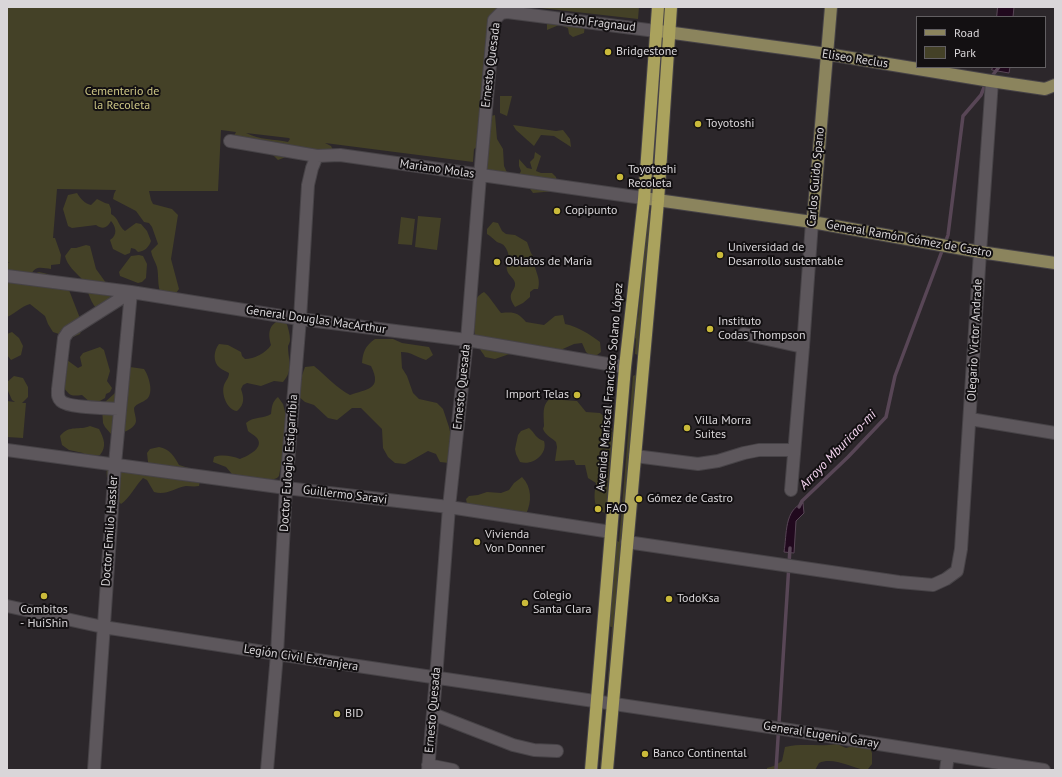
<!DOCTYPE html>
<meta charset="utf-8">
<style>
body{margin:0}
#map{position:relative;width:1062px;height:777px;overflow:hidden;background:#2c272b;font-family:"PT Sans",sans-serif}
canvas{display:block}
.frame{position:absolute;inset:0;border:8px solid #d9d6d9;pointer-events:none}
.legend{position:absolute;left:916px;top:16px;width:130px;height:52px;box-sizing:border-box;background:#131012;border:1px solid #625f62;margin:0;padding:5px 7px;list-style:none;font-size:12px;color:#d9d6d9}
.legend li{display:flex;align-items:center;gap:8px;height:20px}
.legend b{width:20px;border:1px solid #625f62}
</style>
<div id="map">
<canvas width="1062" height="777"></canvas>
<div class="frame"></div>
<ul class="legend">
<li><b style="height:5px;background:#8b845d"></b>Road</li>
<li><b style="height:11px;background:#444127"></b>Park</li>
</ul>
</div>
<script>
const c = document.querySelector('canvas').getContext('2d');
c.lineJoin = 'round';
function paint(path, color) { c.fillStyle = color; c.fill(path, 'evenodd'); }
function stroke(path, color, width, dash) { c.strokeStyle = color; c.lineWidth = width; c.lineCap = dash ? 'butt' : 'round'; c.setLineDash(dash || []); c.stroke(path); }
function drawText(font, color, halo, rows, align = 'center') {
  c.font = font + ' "PT Sans",sans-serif'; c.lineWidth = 4; c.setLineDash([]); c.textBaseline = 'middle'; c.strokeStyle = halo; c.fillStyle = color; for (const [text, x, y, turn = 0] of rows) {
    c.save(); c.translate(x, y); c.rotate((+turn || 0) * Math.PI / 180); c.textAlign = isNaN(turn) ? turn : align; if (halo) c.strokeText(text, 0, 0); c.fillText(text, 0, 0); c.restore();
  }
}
const green = new Path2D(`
 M7,7H498L494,11L491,24L481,144L474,149L473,162L325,143L331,146L334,152L291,155L278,160L268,150L232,140L236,132L221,130L218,191H149L151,200L153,204L172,209L178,215L171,259L179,289L176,293L161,294C157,285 159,276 157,267C155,261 152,257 151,251L158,244L152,227L149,223L144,222L136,211L113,199L114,194L116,190L57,189L53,238H55L61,255L60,264L51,265V269C42,268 35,265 31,275L39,272L48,274L51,283L69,290L83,326L80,334L71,338L53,332L48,324L45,316L30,304C20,307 16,313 7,317V263H10L7,262ZM246,133L289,138L290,139L288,142C274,139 260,140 246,133Z
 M532,7H639L638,19Z
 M547,24L585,25L584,33L573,37L569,34L568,28L559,25L547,30Z
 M663,43L653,186L651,187L649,186L662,45Z
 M500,96H512L507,116L500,113Z
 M495,115L497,139L503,149L504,166L510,179L503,185L500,180L492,170L476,169L475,157L481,152L491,116Z
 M513,125L556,131L563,130L570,139L571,147L554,136L541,135L534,146L516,130Z
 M535,152L541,156L536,171L541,173H552L556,177L558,186L555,191L533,193L528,186L517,179L521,171L519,166V159L527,168L532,169L530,162L534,158Z
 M77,193C81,199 84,203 91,205L97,199L105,203L109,204L111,209V214C119,218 118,226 125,231L136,223L141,224L147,231L151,241C149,247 145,251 138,252L135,249L131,248L130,253L125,255L113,249L110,240C118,235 116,227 111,221C107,228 103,230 96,225L72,228L68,226L63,209L68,195Z
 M648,212L651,214L641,330L638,355L635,354L636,338L634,339C627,332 622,328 625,318L636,315L638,318L647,213Z
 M418,216L441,218L437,250L415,247Z
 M401,217L415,219L412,245L398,244Z
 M493,222L498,223L502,231L506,234L515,235L527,242L531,253L533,256C532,267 542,277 538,289H534L530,292V297L523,303L515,307C505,292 516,292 515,283C514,278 508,275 507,270C506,265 508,263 509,258C509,254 506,246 502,244C501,243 498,243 497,242C493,239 491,236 487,234V229Z
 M86,245L90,246L96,269L109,287L111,292L109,305L97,309C88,300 88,286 81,278C75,272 67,265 65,256L71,248H76Z
 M139,255L143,256L147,264L146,278L142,282L138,283L120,276L119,272L131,256Z
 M484,292C491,298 495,306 501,313C514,312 517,312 526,322L544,325L555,316L563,315L565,324C579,327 589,334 600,342L601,352L593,358L586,352L582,343L574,344L556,352L521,350L495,359L485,357C484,354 481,352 480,349C474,339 470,308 477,298C478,296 482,293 484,292Z
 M280,320L286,322C288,327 290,334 290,340C290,342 289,344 288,346C288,360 294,370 283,382L274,381L261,386L247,383L243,385L241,389C244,398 245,404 237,411C227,410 221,394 224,385C226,380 229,378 229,373C226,371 222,370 220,368C212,362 214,350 219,344L228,345L241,352L242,356L245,359C254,359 266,353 271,345C268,334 268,325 280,320Z
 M12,332L19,338L23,346L21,355L11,360L7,355V334Z
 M375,339H393L402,343L429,347L433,355L426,360C416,357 412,352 401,352L402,368L407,376L413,393L419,399L437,403L443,409L449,427L451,436L449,463L440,462L436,454L428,451L405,464L395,463L388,457L383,448L382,429L361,408H352L337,420L328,418L314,405L305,402L298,396V386L305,367L314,366C326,376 337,388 350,395C366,389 383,390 371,366L362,363C363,352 365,346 375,339Z
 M100,347L104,350L110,371L107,381L112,388L110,392L106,394L105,398L93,405L82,395C68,397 70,394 61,385C48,373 53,367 67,360L78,368L82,366L80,357L83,353Z
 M130,367L144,369C149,376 154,393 147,399C142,403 137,403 134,408C134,412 136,417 136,421C135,430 118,435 111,434L105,427L103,423L102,408L105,402L115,393L122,371Z
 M635,375L637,376L609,692L607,690L612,627L607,626L616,540L619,542L633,376Z
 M14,376L23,378L28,387V397L22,403H26L23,438L7,437V401L15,402L12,400L8,391L7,382Z
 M554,396L563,400L577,401L586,412L600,413L611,422L612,432L616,433L610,510L606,513C592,510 594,495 596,483L588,478L585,465H576L574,460L555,461L557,447L556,442C553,439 546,435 544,431C542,427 544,429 544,425C544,413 541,403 554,396Z
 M278,397L283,404L287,419L284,428L285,443L279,476L277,478L269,481L232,474L226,467L213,462L214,457C222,454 232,456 240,459C248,456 266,447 256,437C254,435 250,433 248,431L246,423C254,416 264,419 271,414C272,406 272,402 278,397Z
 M90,426L99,429C104,439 107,446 100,455L91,457L86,456L83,453L69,450L62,445L60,436C70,424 79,431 90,426Z
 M529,428C535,433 536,439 544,441C548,454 533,466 520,462L516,454L515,449L518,435L521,431Z
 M159,447C170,449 174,456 179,465L192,469L200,481L199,486C194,487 190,486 186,486C174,488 166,496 154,492L147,480L143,478C136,485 129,499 121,504C111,494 105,482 107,467L147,466L148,462L147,453L150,449Z
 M522,477C532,487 532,502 526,514L476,508L467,504L466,499L469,496L478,495L487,492L501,493L509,490L514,483Z
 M605,722H607L604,770H600L604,723Z
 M837,744L846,748L853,746L870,748L872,753V764L868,769L864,770C850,767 833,757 819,763L815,770H767V768L774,766L782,761L785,747C802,743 820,747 837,744Z`);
const water = new Path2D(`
 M998,7H1014L1013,17H997Z
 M993,67H1010L1009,73L992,70Z
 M803,503L804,513L796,521L794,553L784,552C787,534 784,510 803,503Z`);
const stream = new Path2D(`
 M799,507L802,501L848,457L886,417L895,376L948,235L963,116L981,95L985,85L999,67
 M776,770L790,548`);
const minor = new Path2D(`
 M230,141L317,156L340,155L650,199
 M7,276L131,292L300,319L467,340L625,367
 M744,334L803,347
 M120,409C109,408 68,408 61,401C57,397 58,394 58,389L64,338L68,332L131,292
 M970,419L1055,433
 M7,450L286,488L449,507L611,532
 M635,456L698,464L718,461L744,453L759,450H794
 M791,490L803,347L812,222
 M627,542L899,582L933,585L946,579L957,571L961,549L980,252L992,81
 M7,606L103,627L277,654L783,729L1044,770
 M433,714L513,745L534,750L557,751
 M428,765L453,770
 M94,770L115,464L131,292
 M267,770L277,654L286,488L300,319L308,185L312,168L317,156
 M428,770L436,678L449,507L467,340L480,176L494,20L501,13L507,12L656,31
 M946,770L948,755`);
const major = new Path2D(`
 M659,31L827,54L991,81L1045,89L1055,85
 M650,199L812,222L980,252L1055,263
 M812,222L814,208L831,7`);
const highway = new Path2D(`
 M591,770L625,367L644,199L658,7
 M607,770L658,201L671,7`);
const markers = [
 [608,52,4,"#caba3a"],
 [698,124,4,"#caba3a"],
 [620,177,4,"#caba3a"],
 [557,211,4,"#caba3a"],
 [720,255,4,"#caba3a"],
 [497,262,4,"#caba3a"],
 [710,329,4,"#caba3a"],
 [577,395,4,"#caba3a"],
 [687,428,4,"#caba3a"],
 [639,499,4,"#caba3a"],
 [598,509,4,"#caba3a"],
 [477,542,4,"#caba3a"],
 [44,596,4,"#caba3a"],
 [669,599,4,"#caba3a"],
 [525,603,4,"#caba3a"],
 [337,714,4,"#caba3a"],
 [645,754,4,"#caba3a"]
];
const streetNames = [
 ["León Fragnaud",598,23,7],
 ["Eliseo Reclus",855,59,9],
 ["Ernesto Quesada",491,65,-83],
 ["Mariano Molas",437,169,8],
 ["Carlos Guido Spano",816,177,-85],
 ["General Ramón Gómez de Castro",909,239,10],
 ["General Douglas MacArthur",316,320,8],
 ["Olegario Victor Andrade",975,340,-87],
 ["Ernesto Quesada",462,387,-84],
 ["Avenida Mariscal Francisco Solano López",610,387,-85],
 ["Doctor Eulogio Estigarribia",289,463,-86],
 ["Guillermo Saravi",345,495,7],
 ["Doctor Emilio Hassler",110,531,-86],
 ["Legión Civil Extranjera",301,658,9],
 ["Ernesto Quesada",433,710,-85],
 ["General Eugenio Garay",821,735,9]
];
const poiNames = [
 ["Bridgestone",616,52],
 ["Toyotoshi",706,124],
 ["Toyotoshi",628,170],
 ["Recoleta",628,184],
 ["Copipunto",565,211],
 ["Universidad de",728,248],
 ["Desarrollo sustentable",728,262],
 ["Oblatos de María",505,262],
 ["Instituto",718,322],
 ["Codas Thompson",718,336],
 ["Import Telas",569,395,"right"],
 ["Villa Morra",695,421],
 ["Suites",695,435],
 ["Gómez de Castro",647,499],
 ["FAO",606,509],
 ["Vivienda",485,535],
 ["Von Donner",485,549],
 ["Colegio",533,596],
 ["Santa Clara",533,610],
 ["TodoKsa",677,599],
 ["Combitos",44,610,"center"],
 ["- HuiShin",44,624,"center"],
 ["BID",345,714],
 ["Banco Continental",653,754]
];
const parkNames = [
 ["Cementerio de",122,92],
 ["la Recoleta",122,106]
];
const waterNames = [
 ["Arroyo Mburicao-mi",838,450,-46]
];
paint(green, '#444127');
paint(water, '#21091e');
stroke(water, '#584656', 1);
stroke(stream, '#584656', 3.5);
stroke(minor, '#474347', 14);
stroke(major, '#474347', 14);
stroke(highway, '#474347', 14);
stroke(minor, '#5d575c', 12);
stroke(major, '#8b845d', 12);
stroke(highway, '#aaa25d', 12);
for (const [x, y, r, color] of markers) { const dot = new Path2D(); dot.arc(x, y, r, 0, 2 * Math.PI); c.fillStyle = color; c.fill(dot); stroke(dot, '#131012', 1.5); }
drawText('12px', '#d9d6d9', '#131012', streetNames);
drawText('12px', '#d9d6d9', '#131012', poiNames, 'left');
drawText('12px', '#cdc685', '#131012', parkNames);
drawText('italic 13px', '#f9d8f4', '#131012', waterNames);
</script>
